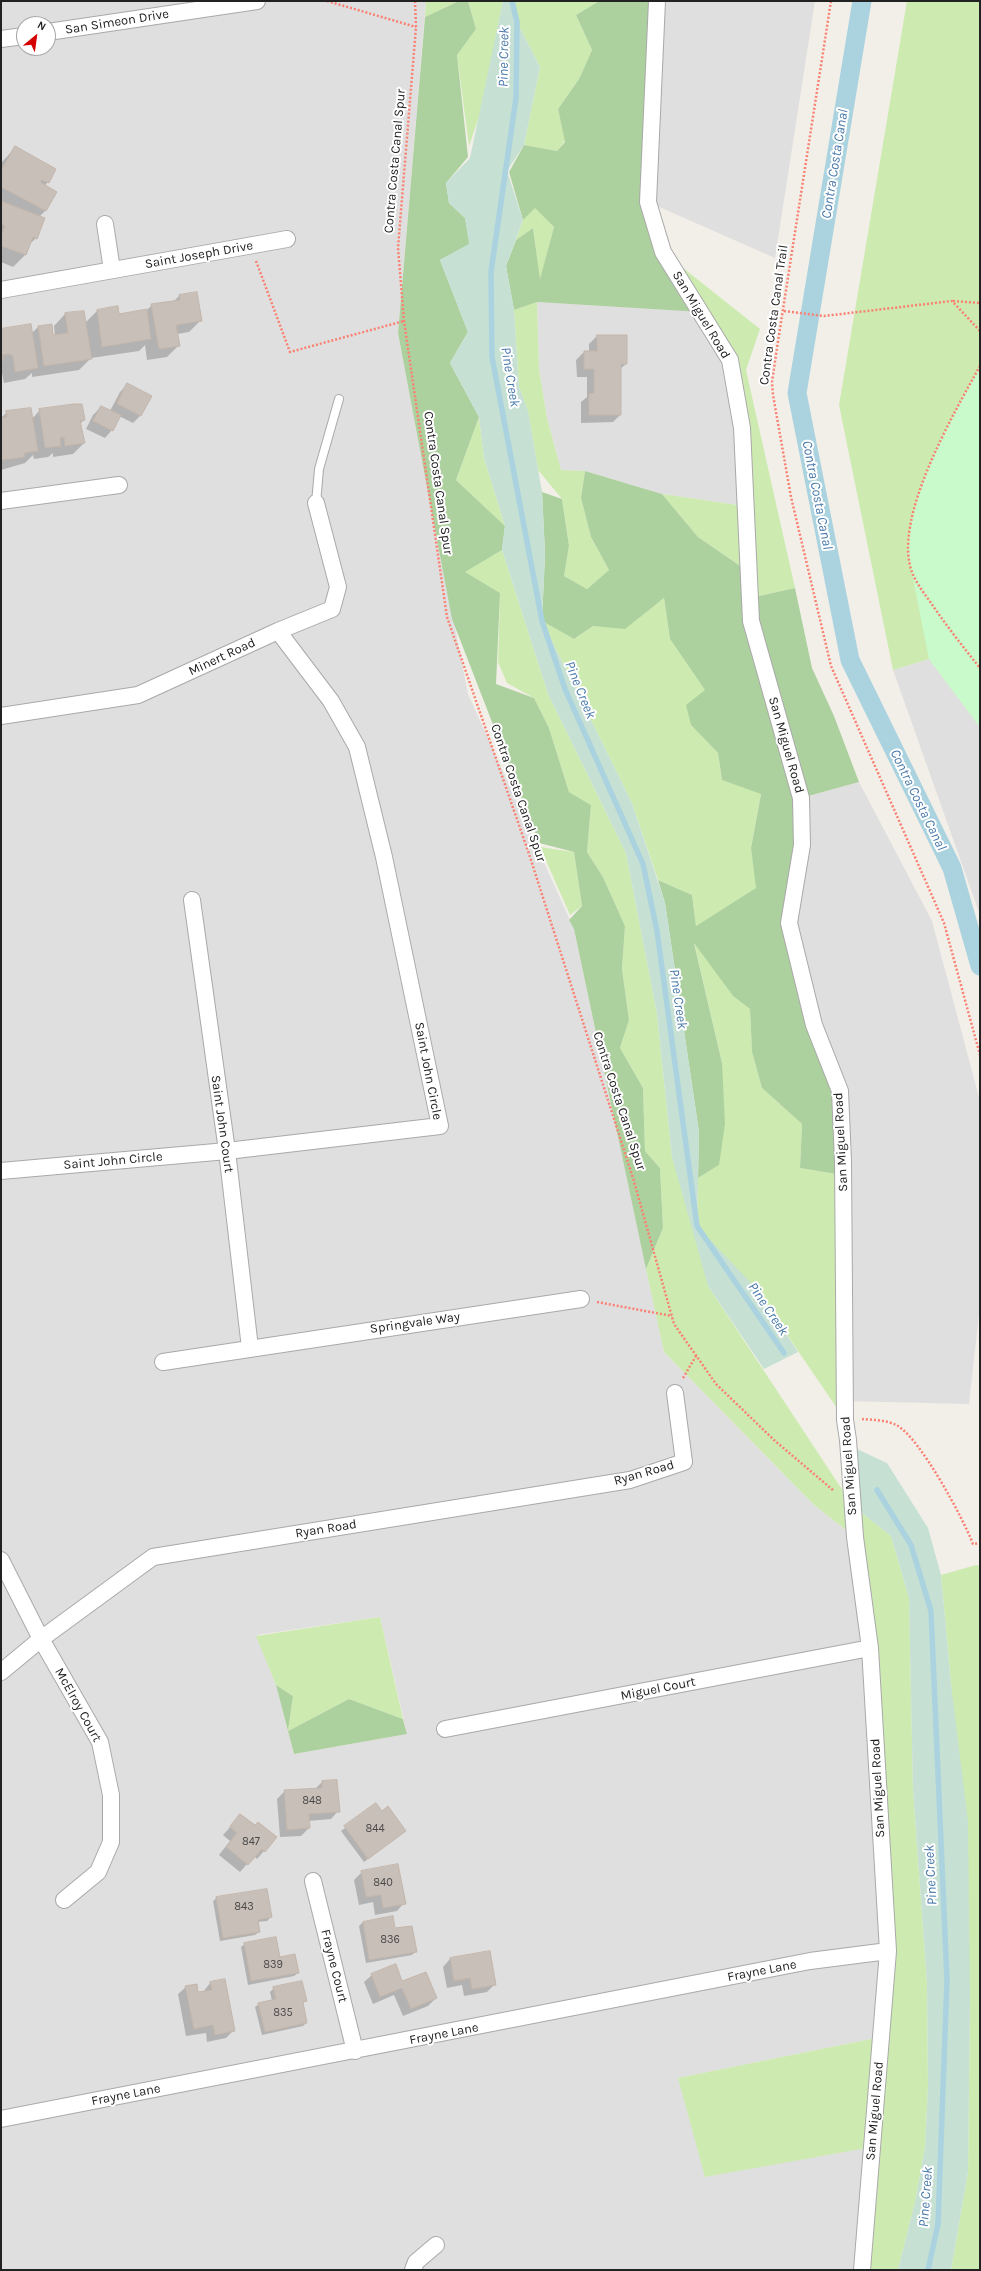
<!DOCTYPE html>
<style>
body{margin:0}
#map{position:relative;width:981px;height:2271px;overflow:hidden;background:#f2efe9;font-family:Karla,sans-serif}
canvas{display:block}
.frame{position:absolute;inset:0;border:2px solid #222;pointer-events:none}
.north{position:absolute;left:16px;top:16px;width:40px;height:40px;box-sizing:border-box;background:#fff;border:1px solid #a7a7a7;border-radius:50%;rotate:29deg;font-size:11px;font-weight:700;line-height:16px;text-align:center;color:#222}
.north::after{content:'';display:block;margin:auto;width:14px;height:18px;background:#d40000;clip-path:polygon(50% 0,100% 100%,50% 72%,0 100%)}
</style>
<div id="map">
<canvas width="981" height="2271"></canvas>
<div class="frame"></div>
<div class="north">N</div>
</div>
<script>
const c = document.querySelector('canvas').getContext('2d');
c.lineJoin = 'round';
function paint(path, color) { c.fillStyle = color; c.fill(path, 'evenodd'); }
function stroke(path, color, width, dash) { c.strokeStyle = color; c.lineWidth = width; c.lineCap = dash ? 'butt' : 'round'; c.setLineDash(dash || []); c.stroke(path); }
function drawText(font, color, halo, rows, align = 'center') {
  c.font = font + ' Karla,sans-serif'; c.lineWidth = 4; c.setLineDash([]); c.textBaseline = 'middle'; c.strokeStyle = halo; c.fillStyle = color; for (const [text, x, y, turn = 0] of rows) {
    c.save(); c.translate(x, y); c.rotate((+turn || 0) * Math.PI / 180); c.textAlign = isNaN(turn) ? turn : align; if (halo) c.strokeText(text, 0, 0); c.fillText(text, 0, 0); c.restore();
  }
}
const residential = new Path2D(`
 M1,1H426L398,333L468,694L574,929L664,1352L814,1505L855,1537L888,1951L881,2037L678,2078L873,2147L862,2270H1ZM24,24H48V48H24ZM380,1617L407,1734L294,1754L276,1685L257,1635Z
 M657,1H815L775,258L648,202Z
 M537,302L700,312L730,360L746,506L662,494L585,471L561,470L547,418L539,369Z
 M929,659L980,727V915L893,670Z
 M859,782L932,921L980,1101V1305L969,1404L845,1401L789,923L801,798Z`);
const grass = new Path2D(`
 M426,1H459L425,17Z
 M468,1H503L481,111L469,146L457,55L476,29Z
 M515,1H599L576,15L592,50L579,79L558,109L565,141L557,151L524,145L540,67L517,22Z
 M907,1H980V727L929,659L893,670L839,405Z
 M535,207L554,227L540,281L533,228L516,240L523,220Z
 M663,252L760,329L746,370L795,588L750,598L749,572L698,537L662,494L745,506L730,360Z
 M537,302L539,369L547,418L561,470L585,471L581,498L591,537L609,570L587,589L564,576L569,546L562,499L538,470L528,411L519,387L514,310Z
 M479,417L484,458L505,526L456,480Z
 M502,550L548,694L626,853L657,1014L672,1157L697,1224L698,1178L719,1165L722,1063L694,942L733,996L750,1009L752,1052L762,1088L802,1124L800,1168L843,1175L845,1420L753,1285L708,1286L853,1506L891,1536L909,1598L913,1790L927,1983L928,2087L925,2148L915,2202L898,2270H862L872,2147L705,2177L678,2078L881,2037L888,1951L855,1537L814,1505L664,1352L646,1269L663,1228L660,1168L645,1151L643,1088L620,1048L629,1020L622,969L625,926L603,877L587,852L591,805L569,792L549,728L534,698L507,683L498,662L500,593L464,572Z
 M664,598L670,639L706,691L691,725L718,753L722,780L761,793L751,848L757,888L696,926L692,895L658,880L632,803L542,621L574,639L593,626L625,628Z
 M540,847L574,852L582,906L570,915Z
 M976,1565L980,1566V2270H951L968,2172L970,2000L951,1684L941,1575Z
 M380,1617L403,1719L349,1699L288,1731L293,1696L276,1685L256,1636Z`);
const forest = new Path2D(`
 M459,1H468L476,29L457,55L468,157L446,183L449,203L465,218L470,244L440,260L468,332L450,363L479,417L456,480L505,526L502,550L465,572L500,593L496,684L534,698L549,728L569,792L591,805L587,852L603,877L625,926L622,969L629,1020L620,1048L643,1088L645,1151L660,1168L663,1228L646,1269L574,929L569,920L582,906L574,852L539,843L452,619L398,333L425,17Z
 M599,1H657L648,202L700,312L537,302L514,310L506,266L516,240L533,228L540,279L554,227L535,208L523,220L509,172L524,145L557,151L565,142L558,109L579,79L592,50L576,15Z
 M585,471L662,494L698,537L749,572L750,598L795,588L812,668L834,716L859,782L801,798L791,932L840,1091L843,1175L800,1168L802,1124L762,1088L752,1052L750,1009L733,996L694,943L722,1063L725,1124L719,1165L698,1178L699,1132L665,903L658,880L692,895L696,926L756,888L751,848L761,794L722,780L718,753L691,725L686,705L705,690L670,639L664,598L625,629L593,626L574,639L542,621L545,554L542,492L562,499L569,546L564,576L587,589L609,570L591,537L581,498Z
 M276,1685L293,1696L288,1731L349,1699L403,1719L407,1734L294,1754Z`);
const wetland = new Path2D(`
 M503,1H515L517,22L540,67L524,145L507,171L523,220L506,266L514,310L519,387L528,411L542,492L545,554L542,621L632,803L665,903L699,1132L697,1226L753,1285L798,1352L764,1369L708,1286L672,1157L657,1014L626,853L548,694L502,550L505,526L484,458L479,417L450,363L468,332L440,260L469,244L465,218L449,203L446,183L470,158Z
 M846,1444L887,1463L928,1528L941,1575L951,1684L968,1821L970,2000L968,2172L951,2270H898L915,2202L925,2148L928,2087L927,1983L913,1790L909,1598L891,1536L853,1506Z`);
const park = new Path2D(`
 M980,366V727L929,659L908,553C910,486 948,423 980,366Z`);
const shadow = new Path2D(`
 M15,148L55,170L45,186L55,192L45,211L39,217L36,238L28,246L25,255L13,267L1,262V163Z
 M196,293L201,320L189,332L177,334L179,345L167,357L147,360L145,345L139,351L91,358L79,370L32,377V373L25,379L4,383L1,368V330L31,334L38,327L51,325L53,336H55L54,326L65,314L85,323L97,311L117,307L118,315L147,310L152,305L173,302L179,296Z
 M597,336L626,364L620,369V415L613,422L581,423V402L587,397V377H577L576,360L584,352H589V344Z
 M127,385L141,415L133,423L119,416L112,430L105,438L86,429L93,415L101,407L110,411L120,392Z
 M40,410L84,420L80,424L84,443L73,454L53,457V453L48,457L34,459L33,455L25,463L1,470V418L7,412L32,419Z
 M322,1782L338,1811L331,1819L308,1821L309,1828L301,1836L280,1837L277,1799L285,1791L315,1789Z
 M376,1805L381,1812L405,1831L364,1862L341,1831Z
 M241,1815L254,1826L264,1851L257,1859L254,1856L240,1872L219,1855L230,1841L223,1835Z
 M362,1872L404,1903L397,1911L375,1915L373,1902L359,1905L354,1880Z
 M217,1898L271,1917L267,1921L257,1922L259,1932L255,1935L220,1941L213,1901Z
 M392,1917L394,1930L416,1951L412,1955L366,1963L359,1926L363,1922Z
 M245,1944L279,1958L298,1973L294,1976L248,1985L241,1947Z
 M450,1959L495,1984L487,1992L464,1996L462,1985L447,1988L443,1967Z
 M372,1975L402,1982L436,1998L428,2006L403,2016L394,1995L373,2004L364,1982Z
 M211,1982L234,2030L226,2038L207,2042L206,2033L186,2036L178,1994L186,1987L197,1993L203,1992Z
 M274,1988L306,2000L302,2004L306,2023L303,2026L262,2035L255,2007L259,2004L272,2001L270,1992Z`);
const stream = new Path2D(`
 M512,1L517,22L516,98L491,272L492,357L542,621L565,689L643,864L657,931L697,1226L784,1353
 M877,1490L911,1545L931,1611L947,1980L938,2224L928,2270`);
const canal = new Path2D(`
 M862,1L797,393L850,660L952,868L980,966`);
const building = new Path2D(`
 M15,146L56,169L49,183L42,180L40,182L57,192L46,211L1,187V171Z
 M1,201L45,218L37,239L33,237L26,255L1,246V235L5,226L1,224Z
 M197,292L202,321L176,325L180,346L159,349L151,304L180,300L179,295Z
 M118,306L119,314L147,309L151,339L102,347L97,310Z
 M84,311L92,359L44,366L38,326L52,324L53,335L68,333L65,313Z
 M31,324L38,368L15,372L13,356L9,354L2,355L3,361H1V329Z
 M597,335H627V364H621V415H589V394L594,393V369H584V351H597Z
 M127,383L152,396L141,416L117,404Z
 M74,404H82L85,420L80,421L85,443L65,446L64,437L60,438L61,446L45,448L39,409Z
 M101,406L121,415L113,431L93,421Z
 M31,408L38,451L24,453L25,457L1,460V418L7,417L6,411Z
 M337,1780L340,1812L309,1814L310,1828L287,1830L284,1790L322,1788V1781Z
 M376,1803L382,1811L388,1806L406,1831L368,1859L344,1826Z
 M240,1814L255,1825L258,1822L277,1837L265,1852L262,1849L248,1865L226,1847L237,1833L230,1827Z
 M398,1864L406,1904L383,1908L381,1895L366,1897L361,1871Z
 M267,1889L272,1917L258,1920L260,1932L223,1938L216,1897Z
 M393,1916L395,1928L412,1926L417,1952L369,1960L363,1922Z
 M276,1937L280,1957L295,1954L299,1973L251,1981L244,1943Z
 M490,1951L496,1985L472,1989L470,1978L454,1981L450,1958Z
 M396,1964L402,1981L426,1972L437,1998L411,2009L402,1988L380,1997L371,1974Z
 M225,1979L235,2031L215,2035L213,2025L194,2029L185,1986L197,1984L198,1992L212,1990L210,1982Z
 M302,1981L307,2001L303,2002L307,2023L265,2032L258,2003L276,1999L273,1987Z`);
const path = new Path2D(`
 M327,1L416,27
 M415,1L416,27L398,248L404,321L447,617L529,854L633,1178L674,1324L716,1384L774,1440L834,1491
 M831,1L777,348L772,382L773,395L791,497L831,666L944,923L980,1055
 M256,261L290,352L404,321
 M953,301L980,303
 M784,311L824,316L952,301L980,331
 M980,366C954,413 892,519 912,572C916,583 924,593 931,603C946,625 963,647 980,668
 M597,1302L672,1316
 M683,1378L696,1356
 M862,1419C873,1420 888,1420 898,1426C921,1440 963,1518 973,1544L980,1543`);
const service = new Path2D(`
 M316,503L319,469L339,399`);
const minor = new Path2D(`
 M657,1L648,202L663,252L730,360L742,428L751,621L801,798L802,845L789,923L814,1025L840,1091L843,1161L845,1420L848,1440L855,1537L870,1648L888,1951L862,2270
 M48,32L257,1
 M1,39L24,36
 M105,224L112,270
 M1,290L287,239
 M1,501L119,485
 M1,716L138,695L278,631L332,609L338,587L316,503
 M192,900L227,1151L250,1348
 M1,1171L227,1151L440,1126L384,857L357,747L331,701L278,631
 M163,1362L581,1299
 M1,1560L41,1639L100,1742L111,1795V1842L98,1872L64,1900
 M1,1672L41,1639L153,1557L630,1480L684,1462L675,1393
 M445,1729L870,1648
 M313,1881L355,2051
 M1,2119L810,1961L888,1951
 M413,2270L416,2262L436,2245`);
const numberNames = [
 ["848",312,1801],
 ["844",375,1829],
 ["847",251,1842],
 ["840",383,1883],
 ["843",244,1907],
 ["836",390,1940],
 ["839",273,1965],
 ["835",283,2013]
];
const streetNames = [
 ["San Simeon Drive",117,22,-9],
 ["Contra Costa Canal Spur",395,161,-85],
 ["Saint Joseph Drive",199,255,-10],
 ["San Miguel Road",701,315,59],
 ["Contra Costa Canal Trail",774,315,-82],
 ["Contra Costa Canal Spur",438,483,82],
 ["Minert Road",222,657,-25],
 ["San Miguel Road",786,745,74],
 ["Contra Costa Canal Spur",518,793,71],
 ["Saint John Circle",428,1071,79],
 ["Contra Costa Canal Spur",619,1101,72],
 ["Saint John Court",222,1124,82],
 ["San Miguel Road",841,1142,-93],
 ["Saint John Circle",113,1161,-5],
 ["Springvale Way",415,1323,-8],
 ["San Miguel Road",849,1466,-94],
 ["Ryan Road",644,1473,-16],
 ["Ryan Road",326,1529,-9],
 ["Miguel Court",658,1689,-11],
 ["McElroy Court",78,1705,61],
 ["San Miguel Road",878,1788,-93],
 ["Frayne Court",334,1966,76],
 ["Frayne Lane",762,1971,-11],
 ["Frayne Lane",444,2034,-11],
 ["Frayne Lane",126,2095,-11],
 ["San Miguel Road",875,2111,-85]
];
const waterNames = [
 ["Pine Creek",504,57,-89],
 ["Contra Costa Canal",835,164,-81],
 ["Pine Creek",510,377,81],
 ["Contra Costa Canal",817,495,79],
 ["Pine Creek",580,690,68],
 ["Contra Costa Canal",918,800,64],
 ["Pine Creek",678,999,82],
 ["Pine Creek",768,1309,56],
 ["Pine Creek",931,1875,-93],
 ["Pine Creek",926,2197,-86]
];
paint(residential, '#e0dfdf');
paint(grass, '#cdebb0');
paint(forest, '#add19e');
paint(wetland, '#c6e0d4');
paint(park, '#c8facc');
paint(shadow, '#0003');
stroke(stream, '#aad3df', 5.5);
stroke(canal, '#aad3df', 19);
paint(building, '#c7bfb8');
stroke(building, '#c4b6ab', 1);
stroke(service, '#a9a9a9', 10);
stroke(minor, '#a9a9a9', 18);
stroke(path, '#fa8072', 2.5, [2, 2]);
stroke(service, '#fff', 8);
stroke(minor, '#fff', 16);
drawText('11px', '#4b4948', null, numberNames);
drawText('13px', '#222', '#fff', streetNames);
drawText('italic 14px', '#4a7aab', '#fff', waterNames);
</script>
